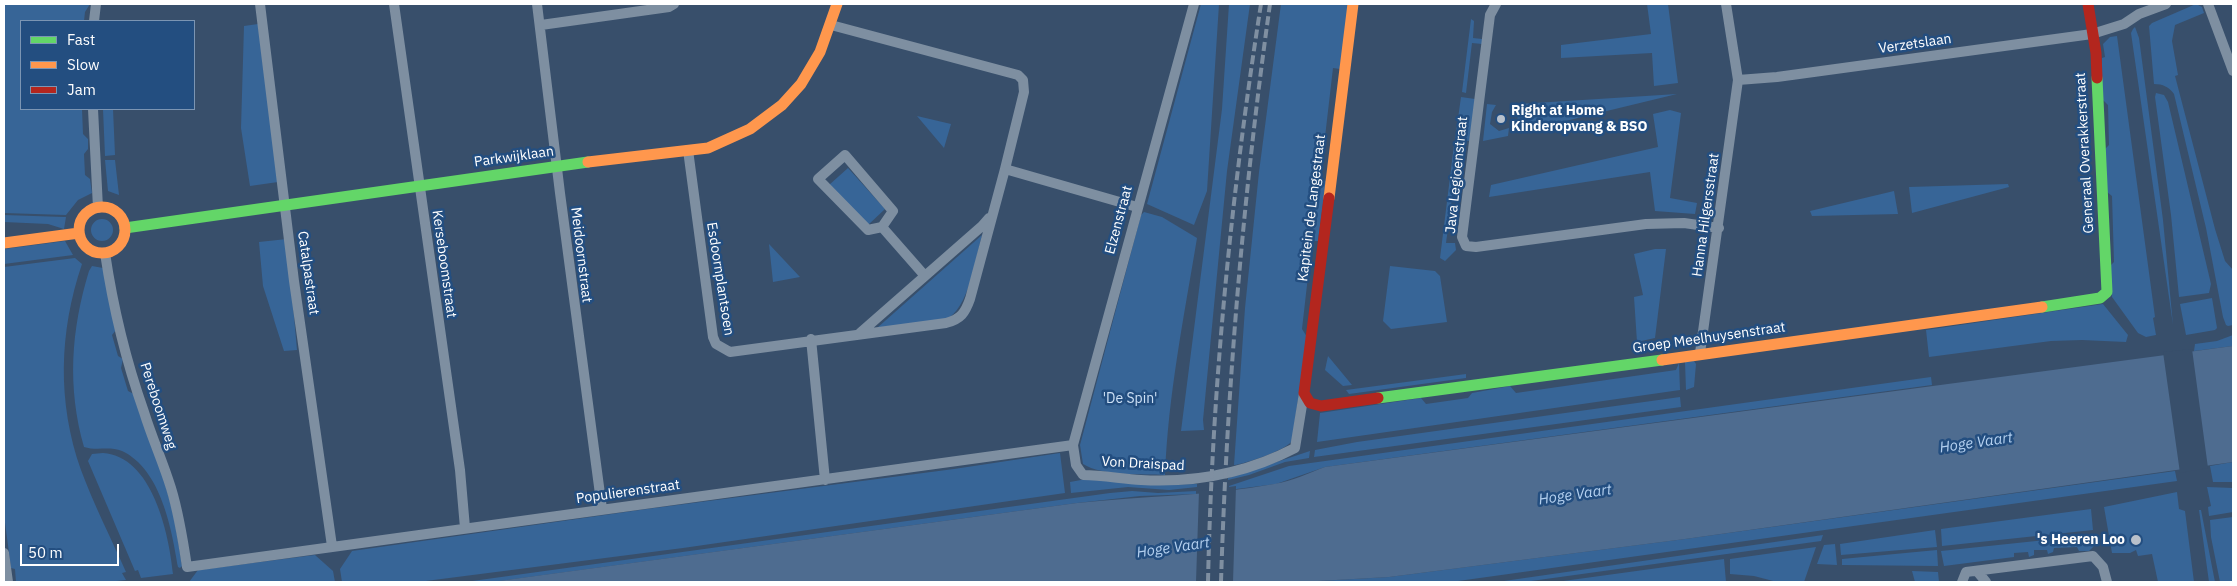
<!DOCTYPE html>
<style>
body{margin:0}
#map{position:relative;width:2237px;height:586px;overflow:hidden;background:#384f6b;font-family:"IBM Plex Sans",sans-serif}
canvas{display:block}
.frame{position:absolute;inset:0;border:5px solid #fff;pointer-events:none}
.legend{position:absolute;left:20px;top:20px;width:175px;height:90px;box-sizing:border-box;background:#234e80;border:1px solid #7b95b3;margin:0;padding:6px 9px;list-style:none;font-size:15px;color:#fff}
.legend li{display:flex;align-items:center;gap:10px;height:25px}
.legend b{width:25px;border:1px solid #7b95b3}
.scale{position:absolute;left:20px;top:544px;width:99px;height:22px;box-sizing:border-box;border:2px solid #fff;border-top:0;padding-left:6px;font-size:15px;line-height:18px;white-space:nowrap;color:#fff;-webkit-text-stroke:4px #234e80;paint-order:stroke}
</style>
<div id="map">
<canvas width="2237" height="586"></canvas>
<div class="frame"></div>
<ul class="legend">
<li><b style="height:6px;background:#63d668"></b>Fast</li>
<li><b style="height:6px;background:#ff974d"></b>Slow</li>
<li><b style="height:6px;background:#b3261e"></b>Jam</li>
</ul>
<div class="scale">50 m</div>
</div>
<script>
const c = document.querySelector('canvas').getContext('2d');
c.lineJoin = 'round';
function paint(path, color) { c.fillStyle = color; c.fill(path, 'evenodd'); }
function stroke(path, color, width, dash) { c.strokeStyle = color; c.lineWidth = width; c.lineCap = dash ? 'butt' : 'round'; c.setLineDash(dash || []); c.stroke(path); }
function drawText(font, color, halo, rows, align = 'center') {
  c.font = font + ' "IBM Plex Sans",sans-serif'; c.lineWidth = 5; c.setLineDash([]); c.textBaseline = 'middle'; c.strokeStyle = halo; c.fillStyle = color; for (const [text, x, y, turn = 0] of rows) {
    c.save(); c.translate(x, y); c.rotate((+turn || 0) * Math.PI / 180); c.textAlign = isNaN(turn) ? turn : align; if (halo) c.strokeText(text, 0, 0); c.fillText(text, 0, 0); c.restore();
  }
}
const green = new Path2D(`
 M4,4H90L85,12L84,21H21V109H82L83,134L88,139V149L84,154L85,175L90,179L92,193L78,200L66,215L4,213Z
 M1201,4H1219L1207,191L1194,225L1147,204Z
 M1229,4H1250L1227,171L1203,420L1204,430L1181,431L1222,109Z
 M1281,4H1349L1340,69L1333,68L1320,180L1326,181L1318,241H1312L1302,329L1307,337L1292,441C1286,450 1245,464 1234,465L1245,308L1259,172Z
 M1647,4H1668L1678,83L1654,86L1652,53L1561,58V45L1651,34Z
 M2196,4L2202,7L2204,13L2175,25L2172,41L2178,75L2175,76L2215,229L2225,261L2233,270V325L2228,326L2226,325L2223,317L2206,228L2174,94C2169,87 2163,84 2154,84L2149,26L2152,23Z
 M1471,19L1474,21L1473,38L1482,39V44L1472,43L1466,93L1462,92Z
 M258,24L278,182L250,186L241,128L244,26Z
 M2135,27L2139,38L2163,220L2173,325L2131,33L2133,29Z
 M2117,36L2155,317L2153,318L2156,335L2146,337L2138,333L2112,297L2110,266L2114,262L2112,196L2107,192L2104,150L2109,145L2108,105L2102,99V58L2105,57L2103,44L2110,37Z
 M2156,93L2164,95L2168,102L2211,284L2209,293L2179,297L2171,215L2155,97Z
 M1677,94L1516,133L1519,104Z
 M1461,97L1475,99L1470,141L1455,140Z
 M1487,104L1496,105L1492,112L1490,124L1499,131L1509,128L1508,136L1483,141Z
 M103,109H113L115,155L105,156Z
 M1670,110L1681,113L1670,198L1697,203L1695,214L1655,211L1650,172L1489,197L1491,185L1658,147L1653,114Z
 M917,116L951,124L944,148Z
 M1454,145L1459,147L1446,243H1455L1456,250L1445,261L1440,258Z
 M105,160H115L119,195L108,191Z
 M848,168L885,209L867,226L829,185Z
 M2008,184L2009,187L1912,213L1909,187Z
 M1894,191L1898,214L1812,216L1810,211Z
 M1144,212L1162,217L1197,238C1184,317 1168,395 1165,475C1143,474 1102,476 1083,464L1080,445L1141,215Z
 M4,215L64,217H66L64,229L48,224L4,222Z
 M91 230a11 11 0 1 1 22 0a11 11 0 1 1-22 0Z
 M982,235C975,260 969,309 945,320L877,328Z
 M287,239L297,350L284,351L263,286L259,242Z
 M65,241L73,255L4,264V249Z
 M769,244L800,277L773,282Z
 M1655,249H1666L1655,338L1637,342L1634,297L1643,295L1634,254Z
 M75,258L82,264C59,332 57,402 81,470C94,505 111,538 126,572L122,573L126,580L107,582H16L15,569L11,568L4,515V267Z
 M92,266L103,268L116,330L112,335L118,356L123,359L121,368L128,391L134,394L163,476L174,516L182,566L180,568L178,567C172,530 161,469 122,451C110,446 96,451 84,447C67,387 71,330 89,271Z
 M1390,266L1435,271L1440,276L1447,322L1391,329L1383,321Z
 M2212,298L2217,328L2215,330L2186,335L2180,304Z
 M2103,304L2128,335L2126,342L2082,340L2051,341L1929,357L1926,330Z
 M2233,335V346L2194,351L2195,344L2217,341Z
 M1328,356L1352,385L1343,386L1325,370Z
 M1694,361L1696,364L1694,387L1686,390L1685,362Z
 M1679,363L1680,390L1317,442L1320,413L1421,398L1426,404L1468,398L1472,393L1510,386L1516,393L1676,370Z
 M1466,374V378L1349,394L1346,390Z
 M1931,377L1932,385L1325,467L1276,484L1229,490V486L1289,466Z
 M1680,397L1681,407L1314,457L1315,450L1357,442Z
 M1310,451L1309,458L1285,462L1249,475L1228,480V478Z
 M103,453C152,456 169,533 173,574L141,578L138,570L135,571L88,461L92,454Z
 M1060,453L1065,493L683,548L418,582H342L340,569L352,551L647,509L954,469Z
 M2233,462V482H2213L2210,466Z
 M2175,471L2177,481L1451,582H1301L1389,577L1685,539Z
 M1092,478L1161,485L1197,484V487L1169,490L1128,487L1071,493L1070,482Z
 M2207,487L2233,488V512L2209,516L2208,507L2211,506Z
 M1132,491L1158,493L1196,491V494L1140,496L1077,503L492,582H465L1110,493Z
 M2177,492L2179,509L2185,511L2194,582H2158L2152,554L2138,556L2136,550L2130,553H2112L2104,507Z
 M2091,509L2093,530L1942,546L1941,529Z
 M2199,510H2201L2215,582H2209Z
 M2233,517V582H2220L2211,537L2210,520Z
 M1935,530L1937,547L1841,555L1840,544Z
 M1823,535L1821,541L1524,582H1497Z
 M2093,535L2095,545L2089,551H2079L2077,547L2054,548L2053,552L2048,554L2047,550H2034V555L2029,557L2028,552L2014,553V557L1944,566L1941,551Z
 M1835,544L1837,565L1817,564L1824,545Z
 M1816,547L1804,582H1777L1754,576L1730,574V559Z
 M1937,550L1938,566L1842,565V559Z
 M315,555L333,571L335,582H189L198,570Z
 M1724,559L1726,582H1556Z
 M1912,571L1938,572L1939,582H1915Z`);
const water = new Path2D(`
 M2233,346V462L1685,539L1389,577L1301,582H491L1077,503C1143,496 1209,496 1274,484C1292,481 1309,473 1325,467Z`);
const pier = new Path2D(`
 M2192,349L2208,468L2180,473L2163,352Z
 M1236,486L1233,582H1196L1199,491Z`);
const street = new Path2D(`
 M260,4L294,281L332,546
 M394,4L460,470L465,528
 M537,4L560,193L602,509
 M1194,4L1073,445L1076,465L1083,475C1103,475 1122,479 1141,480C1194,483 1247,473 1295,448L1304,393
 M1496,4L1490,15L1462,237L1466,246L1476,247L1646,224L1684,223L1719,228
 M2208,4L2233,71
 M94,21L96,4
 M541,25L669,7L674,4
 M831,25L1018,75L1023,80L1024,92L1005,169
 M1738,80L1777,77L2092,34L2124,24L2139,14L2166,4
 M93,109L98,208
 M688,150L713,337L716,344L730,352L946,323C961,319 965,313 970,299L1005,169L1137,207
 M845,155L893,211L882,227L868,230L818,179Z
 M882,227L925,276
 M105,253C113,307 126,361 144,412C152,438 163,462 171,488C179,514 183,540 187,567L1073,445
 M860,333L982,226L989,218
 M811,339L825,480
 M1700,353L1738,80L1726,4
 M4,553L8,582
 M1977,571L1986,582
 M1962,582L1966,572L2093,556L2103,567L2107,582`);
const fast = new Path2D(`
 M125,228L588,162
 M2042,307L2100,298L2107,292L2097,78
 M1378,398L1662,360`);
const slow = new Path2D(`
 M588,162L708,148L750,129L782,105L801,84L820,52L837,4
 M1329,198L1353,4
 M79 230a23 23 0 1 1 46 0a23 23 0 1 1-46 0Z
 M4,243L79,233
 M1662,360L2042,307`);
const jam = new Path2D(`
 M2088,4L2096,53L2097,78
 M1329,198L1304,393L1310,403L1321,406L1378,398`);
const rail = new Path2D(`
 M1208,582C1212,389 1231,195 1261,4
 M1221,582C1227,389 1243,195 1270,4`);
const markers = [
 [1501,119,5,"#b9c1cb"],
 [2136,540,6,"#b9c1cb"]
];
const streetNames = [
 ["Verzetslaan",1915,44,-8],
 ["Generaal Overakkerstraat",2085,153,-93],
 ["Parkwijklaan",514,157,-8],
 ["Java Legioenstraat",1457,175,-84],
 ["Kapitein de Langestraat",1312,208,-83],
 ["Hanna Hilgersstraat",1706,215,-82],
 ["Elzenstraat",1119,220,-75],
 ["Meidoornstraat",581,255,83],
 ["Kerseboomstraat",444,264,82],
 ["Catalpastraat",308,273,82],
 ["Esdoornplantsoen",720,279,81],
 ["Groep Meelhuysenstraat",1709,338,-8],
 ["Pereboomweg",158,406,72],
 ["Von Draispad",1143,464,3],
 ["Populierenstraat",628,492,-8]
];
const poiNames = [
 ["Right at Home",1511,111],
 ["Kinderopvang & BSO",1511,127],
 ["'s Heeren Loo",2125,540,"right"]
];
const parkNames = [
 ["'De Spin'",1130,399]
];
const waterNames = [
 ["Hoge Vaart",1976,443,-8],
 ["Hoge Vaart",1575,495,-8],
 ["Hoge Vaart",1173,548,-8]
];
paint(green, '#376597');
paint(water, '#4e6c90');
paint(pier, '#384f6b');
stroke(street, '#7e8fa1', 10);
stroke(fast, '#63d668', 11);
stroke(slow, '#ff974d', 11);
stroke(jam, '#b3261e', 11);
stroke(rail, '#7f8fa1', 4, [9, 4]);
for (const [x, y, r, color] of markers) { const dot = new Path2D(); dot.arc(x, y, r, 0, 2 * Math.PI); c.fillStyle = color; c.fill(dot); stroke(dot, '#234e80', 2); }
drawText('14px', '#fff', '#234e80', streetNames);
drawText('bold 14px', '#fff', '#234e80', poiNames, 'left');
drawText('14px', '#cde0f5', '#234e80', parkNames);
drawText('italic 15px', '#b4d0ef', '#234e80', waterNames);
</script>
